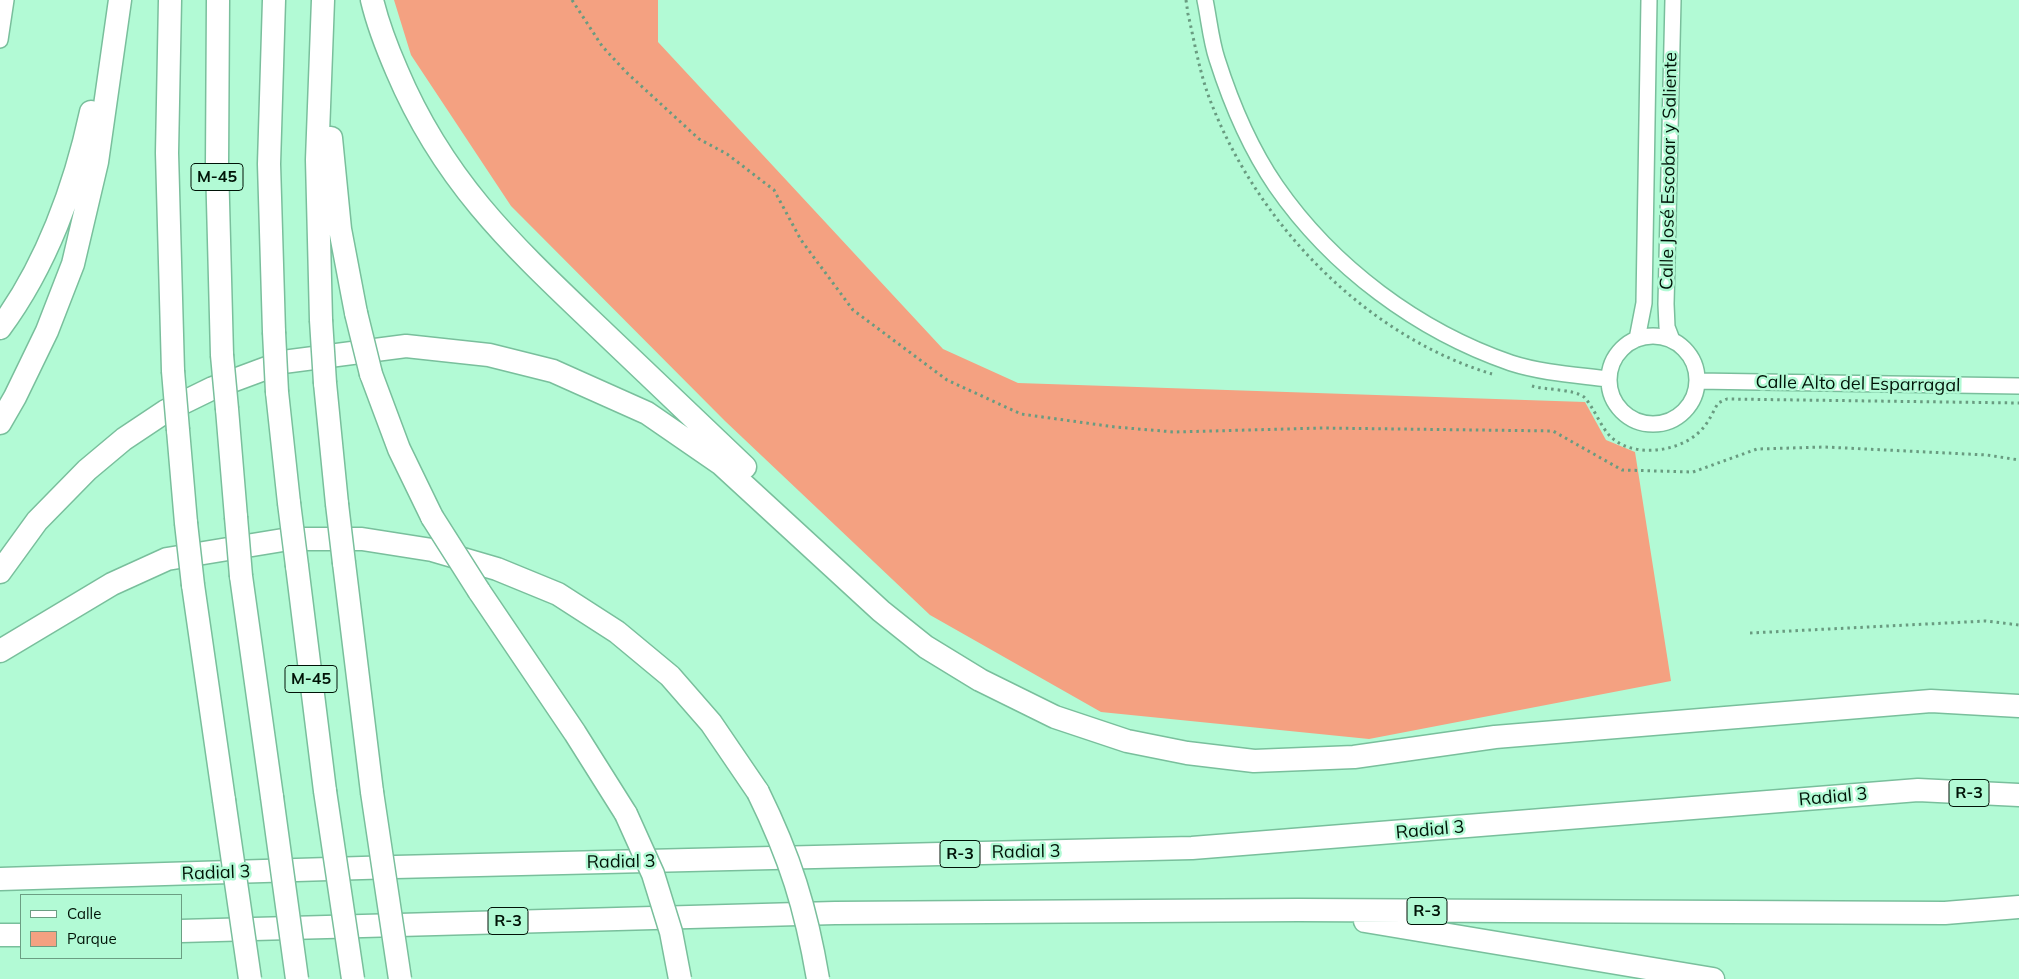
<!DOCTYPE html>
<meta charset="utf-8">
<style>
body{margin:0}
#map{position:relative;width:2019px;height:979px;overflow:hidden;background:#b2fad5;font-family:Mulish,sans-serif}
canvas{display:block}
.legend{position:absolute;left:20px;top:894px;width:162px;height:65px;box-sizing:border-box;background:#b2fad5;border:1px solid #6b9e83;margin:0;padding:6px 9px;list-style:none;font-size:15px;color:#001307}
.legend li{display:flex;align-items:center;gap:10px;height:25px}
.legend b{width:25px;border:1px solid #6b9e83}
</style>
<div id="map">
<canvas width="2019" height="979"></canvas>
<ul class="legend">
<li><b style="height:6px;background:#fff"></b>Calle</li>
<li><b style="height:14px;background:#f4a181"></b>Parque</li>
</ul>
</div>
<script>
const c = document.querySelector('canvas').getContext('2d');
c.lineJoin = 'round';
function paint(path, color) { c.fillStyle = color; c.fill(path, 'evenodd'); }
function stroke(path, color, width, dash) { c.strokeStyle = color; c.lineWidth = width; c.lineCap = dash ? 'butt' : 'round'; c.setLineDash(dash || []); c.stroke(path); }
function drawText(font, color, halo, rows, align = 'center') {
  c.font = font + ' Mulish,sans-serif'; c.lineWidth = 5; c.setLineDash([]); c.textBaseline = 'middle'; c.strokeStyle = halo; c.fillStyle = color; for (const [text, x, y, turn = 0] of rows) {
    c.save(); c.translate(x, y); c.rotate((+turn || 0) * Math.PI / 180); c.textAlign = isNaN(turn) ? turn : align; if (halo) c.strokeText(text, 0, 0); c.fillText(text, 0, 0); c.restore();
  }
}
const green = new Path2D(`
 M394,0H658V42L943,349L1018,383L1585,402L1606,440L1635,452L1671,681L1369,739L1101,712L930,615L725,421L511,206L411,55Z`);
const path = new Path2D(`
 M572,0L602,46L626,72L699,139L727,154L774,190L801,240L853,310L947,380L1021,414L1115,427L1174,432L1323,428L1553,431L1622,470L1693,472L1757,449L1825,447L1987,455L2019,460
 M1186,0L1188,14C1195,44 1200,76 1212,105C1260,226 1366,336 1492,374
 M1532,386C1545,390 1574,389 1584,397C1593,406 1600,425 1609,435C1630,458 1675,453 1697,434C1707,426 1712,414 1718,403L1727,399L2019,403
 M1750,633L1986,621L2019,625`);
const minor = new Path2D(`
 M1205,0C1209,19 1211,41 1217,59C1231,103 1250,148 1276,186C1332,267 1418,331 1511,363C1542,373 1577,375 1608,379
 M0,40L6,0
 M1609 380a44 44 0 1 1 88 0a44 44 0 1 1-88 0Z
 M1637,339L1644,303L1649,0
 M1672,340L1667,327L1666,304L1673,0
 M1697,381L2019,386`);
const highway = new Path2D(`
 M170,0L167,153L173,371
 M218,0L217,164L222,355
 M274,0L269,164L274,332
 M372,0C378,25 387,48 397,71C444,182 512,245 597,326C646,373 695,420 745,467
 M331,138L340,229L356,313
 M321,320L317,160L323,0
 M0,328C46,266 75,187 91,112
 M371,374L399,449L432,517
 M325,383L337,504
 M277,392L289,503
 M227,409L236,517
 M0,423L15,397L47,331L73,264L97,162L120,0
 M178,430L186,523
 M344,563L372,792
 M297,566L325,791
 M0,572L37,521L87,470L124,439L166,411L213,388L283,362L406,346L489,355L553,371L647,413L721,464L881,611L926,647L980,680L1055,717L1127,741L1187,753L1254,761L1354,757L1495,737L1931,701L2019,706
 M241,576L272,797
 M193,585L224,800
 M479,591L575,733L626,814
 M0,651L112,584L167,559L289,539H362L432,550L497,569L558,594L617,632L670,676L711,723L758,792
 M0,879L395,867L1192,848L1918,790L2019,795
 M1365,921L1713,979
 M181,931L835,913L1298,910L1945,913L2019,907
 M0,935H21`);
const highwayBridge = new Path2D(`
 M356,313L371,374
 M321,320L325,383
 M274,332L277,392
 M222,355L227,409
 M173,371L178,430
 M289,503L297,566
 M337,504L344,563
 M236,517L241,576
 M432,517L479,591
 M186,523L193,585
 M325,791L353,979
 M372,792L400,979
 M758,792C790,857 806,908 818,979
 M272,797L297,979
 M224,800L250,979
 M626,814L653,874L671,932L680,979`);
const shields = [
 [217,177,52],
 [311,679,52],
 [1969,793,40],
 [960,854,40],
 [1427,911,40],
 [508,921,40]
];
const shieldNames = [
 ["M-45",217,177],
 ["M-45",311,679],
 ["R-3",1969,793],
 ["R-3",960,854],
 ["R-3",1427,911],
 ["R-3",508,921]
];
const streetNames = [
 ["Calle José Escobar y Saliente",1669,171,-89],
 ["Calle Alto del Esparragal",1858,384,1],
 ["Radial 3",1833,797,-5],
 ["Radial 3",1430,830,-5],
 ["Radial 3",1026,852,-1],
 ["Radial 3",621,862,-1],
 ["Radial 3",216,873,-2]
];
paint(green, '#f4a181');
stroke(minor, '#79bf9c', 18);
stroke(highway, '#79bf9c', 25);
stroke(path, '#699b80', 3, [2.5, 4]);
stroke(minor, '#fff', 15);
stroke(highway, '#fff', 22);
stroke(highwayBridge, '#79bf9c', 25, []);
stroke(highwayBridge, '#fff', 22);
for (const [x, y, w] of shields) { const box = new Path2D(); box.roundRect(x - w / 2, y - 13.5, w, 27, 4); c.fillStyle = '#b2fad5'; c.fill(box); stroke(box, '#001307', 1); }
drawText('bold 16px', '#001307', null, shieldNames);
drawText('18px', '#001307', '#b2fad5', streetNames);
</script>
